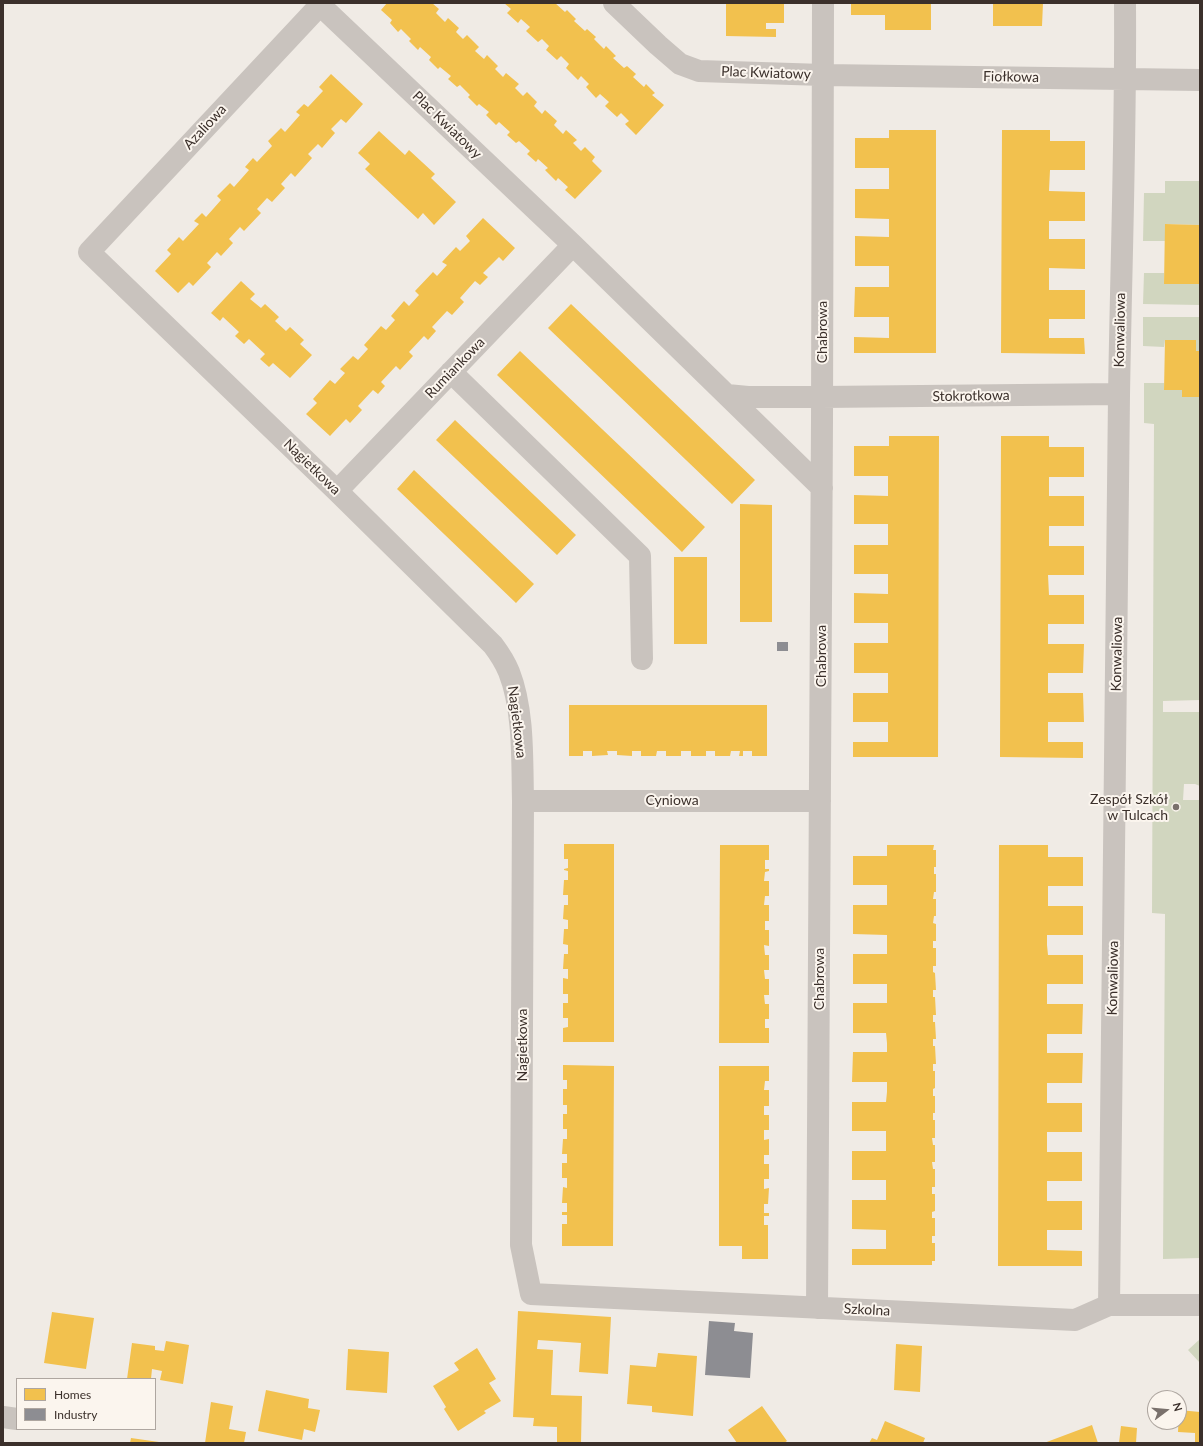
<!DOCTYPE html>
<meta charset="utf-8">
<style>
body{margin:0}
#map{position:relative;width:1203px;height:1446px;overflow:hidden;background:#f0ebe5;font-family:Lato,sans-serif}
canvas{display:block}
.frame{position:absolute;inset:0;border:4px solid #3b302b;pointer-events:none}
.legend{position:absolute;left:16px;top:1378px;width:140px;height:52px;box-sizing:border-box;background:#fbf5ee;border:1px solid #aea6a0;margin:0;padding:5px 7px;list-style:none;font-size:12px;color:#3b302b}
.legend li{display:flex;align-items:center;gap:8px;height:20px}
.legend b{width:20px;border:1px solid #aea6a0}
.north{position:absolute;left:1147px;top:1390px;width:40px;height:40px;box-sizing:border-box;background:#fbf5ee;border:1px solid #aea6a0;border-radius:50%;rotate:74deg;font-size:11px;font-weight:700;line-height:16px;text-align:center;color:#3b302b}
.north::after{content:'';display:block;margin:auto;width:14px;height:18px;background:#7a716c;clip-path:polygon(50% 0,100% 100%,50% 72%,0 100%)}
</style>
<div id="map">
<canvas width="1203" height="1446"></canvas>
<div class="frame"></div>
<ul class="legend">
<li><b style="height:11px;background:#f2c14e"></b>Homes</li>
<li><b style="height:11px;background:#8d8d92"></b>Industry</li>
</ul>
<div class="north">N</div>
</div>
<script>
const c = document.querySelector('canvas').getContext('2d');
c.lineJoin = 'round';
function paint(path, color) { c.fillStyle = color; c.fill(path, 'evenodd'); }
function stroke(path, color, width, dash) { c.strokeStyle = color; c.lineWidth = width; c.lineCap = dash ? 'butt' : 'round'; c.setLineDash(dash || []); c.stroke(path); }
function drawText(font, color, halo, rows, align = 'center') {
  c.font = font + ' Lato,sans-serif'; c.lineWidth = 4; c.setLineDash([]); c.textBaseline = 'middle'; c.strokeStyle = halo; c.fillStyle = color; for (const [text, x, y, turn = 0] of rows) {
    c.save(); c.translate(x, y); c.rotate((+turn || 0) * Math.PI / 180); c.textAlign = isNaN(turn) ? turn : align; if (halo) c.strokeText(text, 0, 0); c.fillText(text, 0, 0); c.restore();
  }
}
const green = new Path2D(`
 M1165,181H1200V225L1165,224V241H1143L1144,193H1165Z
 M1144,273H1164V284H1200V305L1143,304Z
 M1143,317H1200V351H1196V340H1165L1164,347L1143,346Z
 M1144,383H1164V390H1182L1183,397H1200V700L1163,701V712H1200V786L1195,784H1184L1183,800H1200V1258L1163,1259L1165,914L1152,913L1154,424L1144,423Z
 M1200,1339V1363L1188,1350Z`);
const homes = new Path2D(`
 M387,3H432L439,9L436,13L445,22L448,18L459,28L456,32L463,39L467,35L479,47L475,51L484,59L487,55L498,66L495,69L503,77L506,73L519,84L515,88L523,96L527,92L537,102L534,106L542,114L545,110L557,121L554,125L563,134L566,130L577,140L573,143L581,151L585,147L595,157L592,161L602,171L575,199L565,190L568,187L558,178L556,181L545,170L548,168L538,159L536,162L527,154L530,151L519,141L516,143L507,135L510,132L499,122L496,125L486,115L489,112L479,104L477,106L468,97L470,95L460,85L457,87L448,79L451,76L440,67L438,69L429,60L431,57L420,47L418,50L409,41L411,39L401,29L398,32L390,23L392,20L381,10Z
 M504,3H555L565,12L567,10L576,19L574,21L585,31L587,29L596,37L594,39L604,49L606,46L616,56L613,58L624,68L627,66L636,74L633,77L644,87L646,84L655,93L652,95L664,105L636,135L625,124L629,121L621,113L617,117L605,106L609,102L600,94L596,98L586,87L589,84L581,76L578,80L566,68L569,64L561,56L557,60L546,50L549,46L542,39L538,42L526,31L530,27L521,19L518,23L507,13L511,9Z
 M726,3H784V23H766V29H776V37L726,36Z
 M851,3H931V30H885V15H851Z
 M993,3H1043L1042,26H993Z
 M331,74L363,104L346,123L341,119L331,129L335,133L322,148L318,144L308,154L312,158L295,177L291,173L281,184L285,188L272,202L267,198L257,209L261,213L244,231L240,227L229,239L233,243L221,256L217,252L207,263L211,267L193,286L189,282L178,293L155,271L171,254L167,250L179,237L183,241L199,224L194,221L202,213L206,217L221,200L217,196L230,183L234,187L249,170L245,167L253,158L257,162L272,146L268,141L281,128L285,132L300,115L296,112L304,104L308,107L323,91L319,87Z
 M889,130H936V353H854V337L889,338V317H854L855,287H889V266H855V236L889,237V219L855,218V189H889V168H855V138H889Z
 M1002,130H1050V141H1085V170H1050L1049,191L1085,192V221H1049V239H1085V269L1049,268V290H1085V319H1049V338H1084L1085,354L1001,353Z
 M379,131L405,155L409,150L435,174L431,178L456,202L434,225L423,213L418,219L365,169L370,164L358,153Z
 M483,218L515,248L503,261L499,257L483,273L488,277L480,285L475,281L460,298L464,302L452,315L447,311L432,327L436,331L428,340L424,336L409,352L413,356L400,370L396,366L381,382L385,386L378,394L373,390L358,406L362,410L350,423L346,419L330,436L306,414L317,403L313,399L330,380L335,384L345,373L340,369L353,356L358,360L368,349L364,345L381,326L386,330L395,320L391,316L404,301L409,306L419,295L415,291L433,272L437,276L447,265L442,262L456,247L460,251L470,241L466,236Z
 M1165,224L1200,225V284H1164Z
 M241,281L255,294L250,299L261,308L265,304L279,317L275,321L286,331L290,327L304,340L300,344L312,355L290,378L273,363L269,367L260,359L265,354L249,339L244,344L235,336L239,332L223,317L220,321L211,313Z
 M571,304L755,480L732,504L548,328Z
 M1165,340H1196V351H1200V397H1182V390H1164Z
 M520,351L705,527L682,552L497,375Z
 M455,420L576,535L557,555L436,440Z
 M889,436H939L938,757H853V742H888V722H853V693H888V673H854V643H888V623H854V593L888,594V574H854V545H888V524H854V495L888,496V476H854V446H889Z
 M1001,436H1049V447H1084V477H1049V496H1084V526H1049V546H1084V575H1048L1049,595H1084V624H1048V644H1084L1083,673H1048V693H1083L1084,722H1048V742H1083V758L1000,757Z
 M414,470L534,584L516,603L397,489Z
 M740,504L772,505V622H740Z
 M674,557H707V644H674Z
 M569,705H767V756H752V751H743V756H739L740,751H731L730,756H715V751H706V756H691V751H681V756H666V751H657L656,756H641V751H632V756L617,755V751H607L608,755L592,756V751H583V756H569Z
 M564,844H614V1042H563V1028L568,1027V1018H563V1003H568V994H563V978L568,979V969H563L564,954H568V945L563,944L564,929H568V920L563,919L564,905H568V895H563L564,880H568V871L564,870V869L568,868V859H564Z
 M720,845H769V860H765V869H769V871L765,872L764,881H769V896H765L764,905H769V921H765V930H769V946L764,945L765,955H769V970H764L765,979H769V995H764L765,1004H769V1019H765V1028H769V1043H719Z
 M887,845H934L933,850H936V867H934V874H936V892H934L933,899H936V916H934L933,923L936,924V941H933V948H936V966H933V972L935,973L936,990H933V997H935L936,1015H933V1022H935L936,1039H933V1046H935L936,1064H933V1071H935V1088L933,1089V1096H935V1113H933V1120H935V1138H932L933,1145H935V1162H932L933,1169H935V1187H932V1194H935V1211L932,1212V1218H935V1236H932V1243H935V1261H932V1265H852V1249H886V1230L852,1229V1200H886V1180H852V1151H886V1131H852V1102H886L887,1092V1082H852L853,1052H887V1043L886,1033H853V1003H887V984H853V954H887V935L853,934V905H887V885H853V856H887Z
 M999,845H1048V857H1083V886H1048V906H1083V935H1047V945L1048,955H1083V984H1047V1004H1083L1082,1034H1047V1053H1083L1082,1083H1047V1103H1082V1132H1047V1152H1082V1181H1047V1201H1082V1230H1047V1250L1082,1251V1266H998Z
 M563,1065L614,1066L613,1246H562V1224H567V1215H562V1212H567V1203H562L563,1187L567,1188V1178H562V1163H567V1154H562L563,1139H567V1129H563V1114H567V1105H563V1089H567V1080H563Z
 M719,1066H769V1081H765L764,1090H769V1106H764V1115H769V1130H764V1140L769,1139V1155H764V1164H769V1179H764V1189L769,1188L768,1204H764V1213H769V1216H764V1225H768V1259H742V1246H719Z
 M518,1311L611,1317L608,1374L579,1372L581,1343L538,1340L537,1349L553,1350L551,1395L582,1396L581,1443H557V1427L533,1426L534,1418L513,1417Z
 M52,1312L94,1318L86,1369L44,1363Z
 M166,1341L189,1345L183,1384L160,1380L162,1371L152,1369L151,1379H127L132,1343L155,1346V1350L164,1351Z
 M896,1344L922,1346L920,1392L894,1390Z
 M477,1348L496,1379L489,1383L501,1401L484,1411L486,1413L458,1431L444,1409L446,1407L433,1386L459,1370L454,1363Z
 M348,1349L389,1352L387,1393L346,1390Z
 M658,1353L697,1356L693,1416L652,1412V1406L627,1404L630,1365L656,1367Z
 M266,1390L309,1399L308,1408L320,1410L315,1432L304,1429L302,1440L258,1431Z
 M211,1402L233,1406L229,1429L246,1432L244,1443H205Z
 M762,1406L787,1441L784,1443H737L728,1430Z
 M1179,1410L1200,1412V1443H1195V1433L1178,1432Z
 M885,1421L925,1438L923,1443H869L872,1438L877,1440Z
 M1092,1425L1098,1443H1044Z
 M1121,1426L1137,1428L1136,1443H1119Z
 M131,1438L159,1442V1443H130Z`);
const industry = new Path2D(`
 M777,642H788V651H777Z
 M709,1321L735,1323L734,1331L753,1333L750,1378L705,1375Z`);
const minor = new Path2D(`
 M322,3L89,252L337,491L493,645C499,653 505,662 509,672C524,710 522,759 523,801L521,1245L531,1294L1075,1320L1109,1305H1200
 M614,3L658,45L680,64L699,71L823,75L1200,80
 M320,5L573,245L822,488
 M451,372L640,556L642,659
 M727,395L748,397H822L1119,394
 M337,491L573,245
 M523,801H820
 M1109,1305C1113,1002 1117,699 1119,396C1121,265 1126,134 1125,3
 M817,1308L822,421L823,3
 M3,1417L17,1419`);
const markers = [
 [1176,807,4,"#7a716c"]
];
const streetNames = [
 ["Plac Kwiatowy",766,73,2],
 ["Fiołkowa",1011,77,1],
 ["Plac Kwiatowy",447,125,44],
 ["Azaliowa",205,127,-47],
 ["Konwaliowa",1120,330,-89],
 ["Chabrowa",822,332,-90],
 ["Rumiankowa",455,368,-46],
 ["Stokrotkowa",971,396,-1],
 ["Nagietkowa",312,467,44],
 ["Konwaliowa",1117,654,-89],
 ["Chabrowa",821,656,-90],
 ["Nagietkowa",517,722,83],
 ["Cyniowa",672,800],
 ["Konwaliowa",1113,978,-89],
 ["Chabrowa",819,979,-90],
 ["Nagietkowa",522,1045,-90],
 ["Szkolna",867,1310,3]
];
const poiNames = [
 ["Zespół Szkół",1168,799],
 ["w Tulcach",1168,815]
];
paint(green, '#d1d6bf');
paint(homes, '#f2c14e');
paint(industry, '#8d8d92');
stroke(minor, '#c9c3be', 22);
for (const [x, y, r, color] of markers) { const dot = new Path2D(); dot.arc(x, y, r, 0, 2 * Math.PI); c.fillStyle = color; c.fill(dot); stroke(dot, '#fbf5ee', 1.5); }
drawText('14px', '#3b302b', '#fbf5ee', streetNames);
drawText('14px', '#3b302b', '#fbf5ee', poiNames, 'right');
</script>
